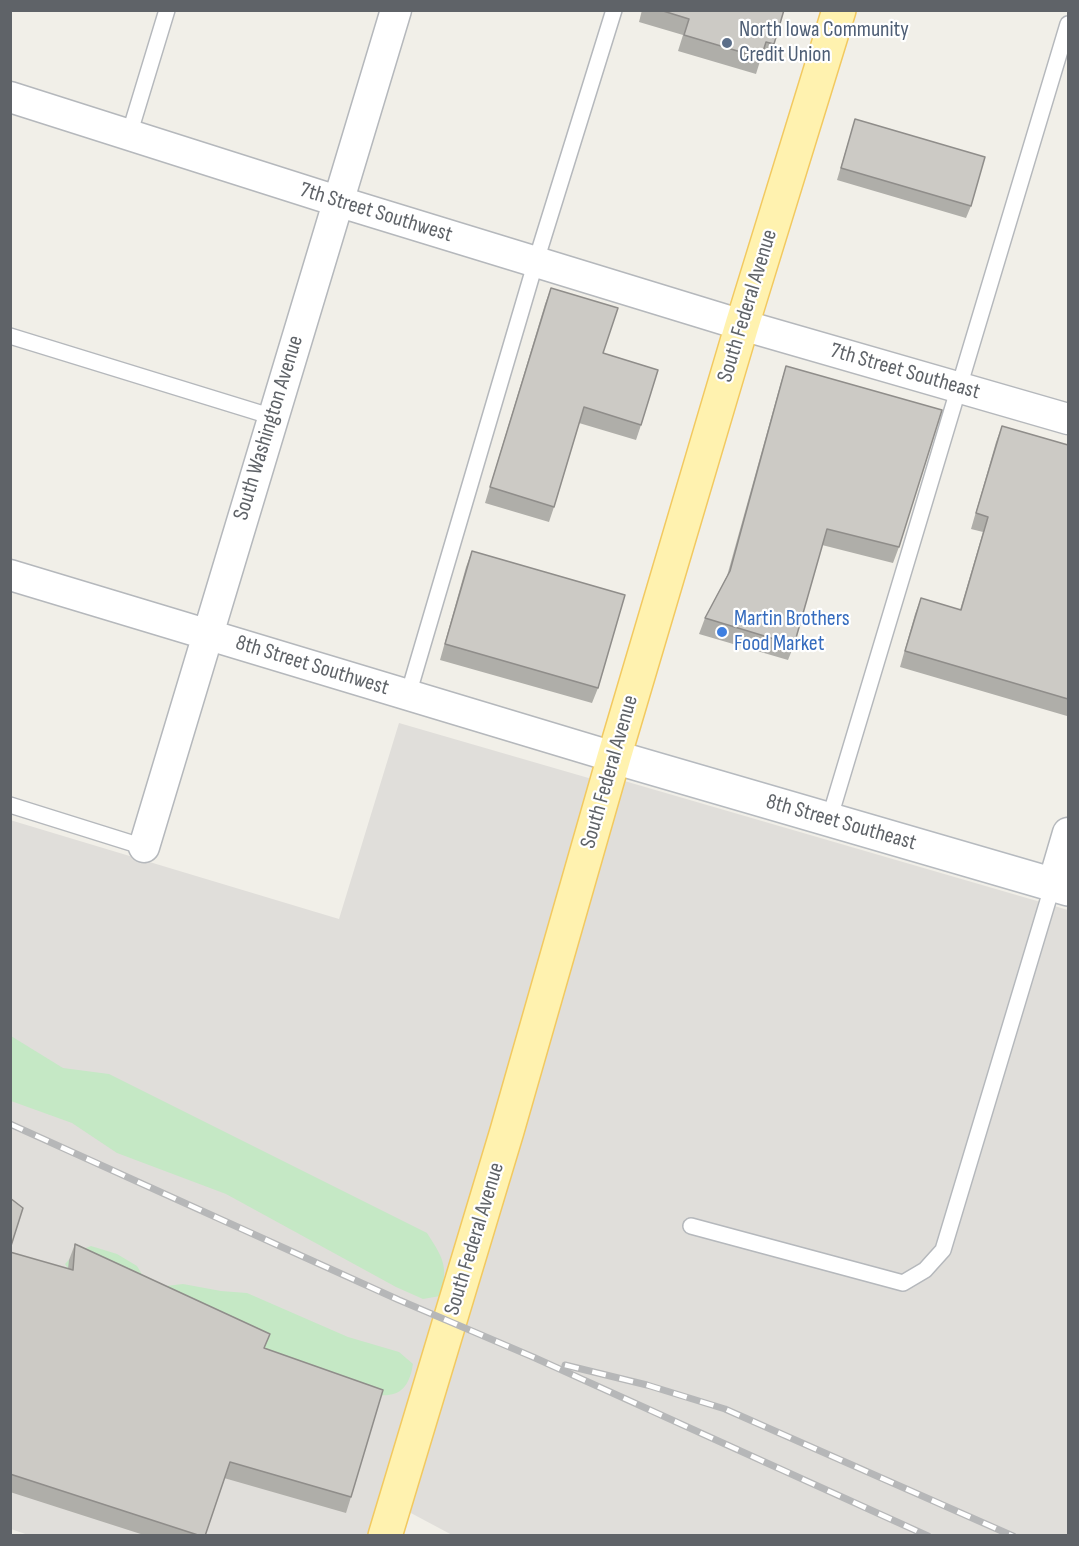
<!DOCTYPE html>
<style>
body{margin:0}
#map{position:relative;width:1079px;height:1546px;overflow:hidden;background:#f1efe8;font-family:"Sofia Sans Condensed",sans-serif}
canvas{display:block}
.frame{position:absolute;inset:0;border:12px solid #5f6368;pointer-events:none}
</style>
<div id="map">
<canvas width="1079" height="1546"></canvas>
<div class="frame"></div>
</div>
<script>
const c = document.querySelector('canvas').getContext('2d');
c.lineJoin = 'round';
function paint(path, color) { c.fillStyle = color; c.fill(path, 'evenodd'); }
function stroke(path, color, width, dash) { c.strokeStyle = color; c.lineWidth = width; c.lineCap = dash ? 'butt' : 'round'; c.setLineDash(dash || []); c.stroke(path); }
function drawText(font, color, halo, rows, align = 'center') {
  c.font = font + ' "Sofia Sans Condensed",sans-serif'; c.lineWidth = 4.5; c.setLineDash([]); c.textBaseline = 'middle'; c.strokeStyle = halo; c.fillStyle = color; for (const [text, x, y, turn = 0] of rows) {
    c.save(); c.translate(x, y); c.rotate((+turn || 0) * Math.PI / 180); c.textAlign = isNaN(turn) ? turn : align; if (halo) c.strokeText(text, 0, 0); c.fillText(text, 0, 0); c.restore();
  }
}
const industrial = new Path2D(`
 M399,723L592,779L371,1535L31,1536L11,1529L10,820L339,919Z
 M621,780L1068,910V1535L454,1536L409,1512Z`);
const green = new Path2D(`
 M11,1036L63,1068L109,1074L427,1233C443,1258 449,1266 440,1296L423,1299L396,1287L226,1194L117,1153L72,1123L11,1101Z
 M91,1246L117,1254L137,1266L146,1281L158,1287L183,1284L221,1291L247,1293L348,1337L399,1352L413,1364C407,1401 388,1396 357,1394L72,1274L65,1264L76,1252Z`);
const lane = new Path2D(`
 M129,135L167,10
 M10,336L273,417
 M408,695L536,261L614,10
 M10,805L144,847
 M829,820L1068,24
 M691,1226L903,1283L925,1270L943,1250L1053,884`);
const street = new Path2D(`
 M10,97L337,201L742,325L1068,419
 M10,575L614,757
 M144,847L396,10
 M1053,884L1068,833`);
const secondary = new Path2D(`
 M614,757L1068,889`);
const primary = new Path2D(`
 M385,1536L507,1131L614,757L742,325L839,10`);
const rail = new Path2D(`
 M10,1124L399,1300L533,1357L928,1536
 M565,1365L647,1385L725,1409L1013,1536`);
const wall = new Path2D(`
 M642,10H784L768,60L761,58L756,74L678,51L683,35L639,22Z
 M855,119L971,206L966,218L837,180Z
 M551,288L603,353L641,425L636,440L579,423L554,507L549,522L485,503L545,304Z
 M786,366L899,547L893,563L822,545L794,645L788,660L699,634L705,618L727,576L781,382Z
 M1002,426L1068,445V712L1067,716L900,667L915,614L921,598L960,610L983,532L971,529L996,442Z
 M472,551L598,688L592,703L440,660L466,567Z
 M75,1244L270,1334L264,1348L351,1497L346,1513L224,1478L205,1536H147L10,1492V1252L68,1269L69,1260Z`);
const building = new Path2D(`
 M660,10H784L774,44L766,42L761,58L684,35L689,19Z
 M855,119L985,157L971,206L841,168Z
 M551,288L618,308L603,353L658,370L641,425L584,407L554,507L490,487Z
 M786,366L942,410L899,547L827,529L794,645L705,618L730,571Z
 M1002,426L1068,445V699L905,651L921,598L961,610L988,517L976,513Z
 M472,551L625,595L598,688L445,644Z
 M10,1198L23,1208L10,1249Z
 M75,1244L270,1334L264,1348L383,1390L351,1497L230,1462L205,1536H201L10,1474V1252L73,1270Z`);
const markers = [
 [727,43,6,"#5c6f8a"],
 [722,632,6,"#3f7fe0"]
];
const serviceNames = [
 ["North Iowa Community",739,30],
 ["Credit Union",739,55]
];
const streetNames = [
 ["7th Street Southwest",376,213,17],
 ["South Federal Avenue",748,306,-73],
 ["7th Street Southeast",905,372,16],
 ["South Washington Avenue",269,428,-73],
 ["8th Street Southwest",312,666,17],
 ["South Federal Avenue",610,772,-74],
 ["8th Street Southeast",841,823,16],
 ["South Federal Avenue",475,1239,-73]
];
const shopNames = [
 ["Martin Brothers",734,619],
 ["Food Market",734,644]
];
paint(industrial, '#e0deda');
paint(green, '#c5e8c5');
stroke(lane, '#b5b8bc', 18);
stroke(street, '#b5b8bc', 33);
stroke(secondary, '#b6babf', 36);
stroke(primary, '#f2c960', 36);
stroke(lane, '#fff', 15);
stroke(street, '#fff', 30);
stroke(secondary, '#fff', 33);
stroke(primary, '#fff2af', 33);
stroke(rail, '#b6b7b8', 7);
stroke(rail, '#fff', 4.5, [14]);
paint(wall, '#afaea9');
paint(building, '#cccac5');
stroke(building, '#8f8d8a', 1.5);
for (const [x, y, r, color] of markers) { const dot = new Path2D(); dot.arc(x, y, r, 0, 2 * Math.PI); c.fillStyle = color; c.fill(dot); stroke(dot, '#fff', 2); }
drawText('22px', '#4e5e75', '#fff', serviceNames, 'left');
drawText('22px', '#5f6368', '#fff', streetNames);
drawText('22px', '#366cbe', '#fff', shopNames, 'left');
</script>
